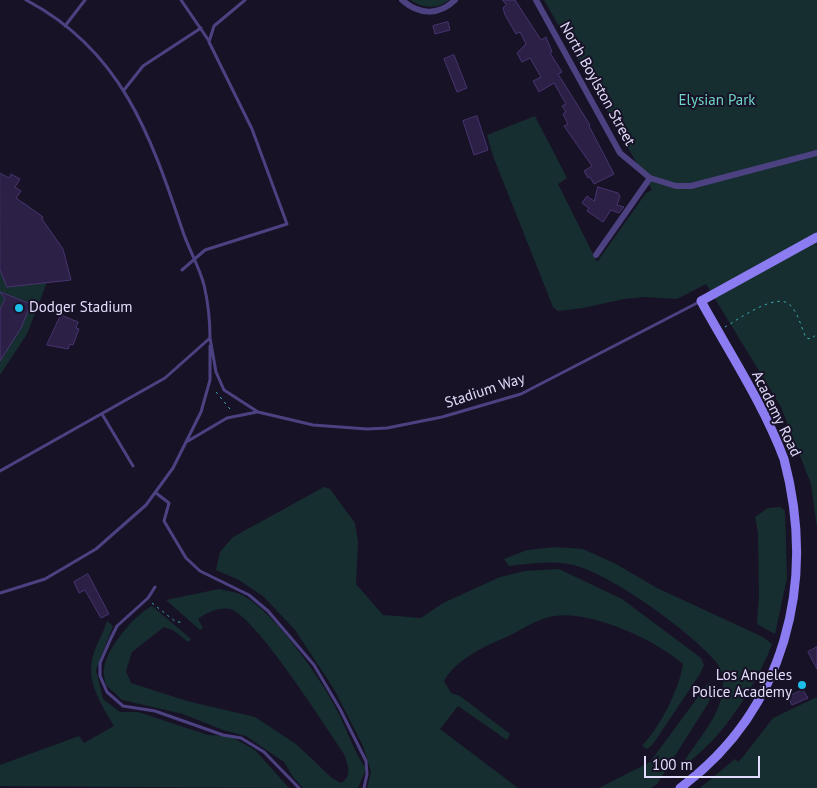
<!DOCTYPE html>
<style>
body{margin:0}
#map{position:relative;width:817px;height:788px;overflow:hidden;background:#181227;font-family:"PT Sans",sans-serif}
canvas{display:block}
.scale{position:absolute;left:644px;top:756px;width:116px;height:22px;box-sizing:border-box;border:2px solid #e3dcfc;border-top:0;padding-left:6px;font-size:15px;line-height:18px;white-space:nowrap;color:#e3dcfc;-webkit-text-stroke:4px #181227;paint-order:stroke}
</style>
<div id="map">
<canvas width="817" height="788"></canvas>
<div class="scale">100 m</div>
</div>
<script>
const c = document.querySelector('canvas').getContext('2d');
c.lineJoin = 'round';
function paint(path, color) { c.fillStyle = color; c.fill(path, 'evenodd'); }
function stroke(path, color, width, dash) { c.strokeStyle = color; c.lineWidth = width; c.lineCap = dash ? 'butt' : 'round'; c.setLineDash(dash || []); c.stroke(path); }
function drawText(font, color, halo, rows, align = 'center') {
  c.font = font + ' "PT Sans",sans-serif'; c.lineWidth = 4; c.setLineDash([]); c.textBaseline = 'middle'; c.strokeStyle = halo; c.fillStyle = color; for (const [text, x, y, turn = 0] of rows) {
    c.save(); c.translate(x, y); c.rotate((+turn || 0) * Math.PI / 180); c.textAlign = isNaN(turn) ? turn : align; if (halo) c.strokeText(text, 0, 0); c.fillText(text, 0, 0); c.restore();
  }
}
const green = new Path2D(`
 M410,0H449C436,10 423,8 410,0Z
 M544,0H817V528L811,484L781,407L706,284L677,299L645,297L624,299L583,308L558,311L553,307L493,156L487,135L535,116L567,178L558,184L597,262L646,193L652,190Z
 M0,197L19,208L23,202L43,217L42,219L63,249L71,280L47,282L27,334L0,375Z
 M324,487L330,489L355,523L358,542L356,584L383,615L421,618L443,603L500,577L525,571L559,569L622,599L701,658L704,665L700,674L653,744L647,749L642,746C661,725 678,692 683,664C656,640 591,610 554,616C535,619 519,632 502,639C482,647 454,662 444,681L451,693L460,696L510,734L507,740L458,706L440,729L518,788H367L371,772L363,746L334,689L295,630L264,597L239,580L216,570L220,552L233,537Z
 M780,507L785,511L787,578L775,634L757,624L759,595L758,532L755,517L768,508Z
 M555,547L583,549L616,564L657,588L763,637L772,644C761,675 732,722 708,745C699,754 689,762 679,770C694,742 723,717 723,684C723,677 720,667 716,662C691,632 617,579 580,567C557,559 533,564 509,566L504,559L527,550Z
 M219,589C227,591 237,592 244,596C275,613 324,682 339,714C348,733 354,751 366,769L358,788H303L293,777L284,762L246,736L223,730L183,714L122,700L106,685C105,680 103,674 104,669C106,649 134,615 152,606L191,639L188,642L173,630L164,627L132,652L126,671L131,683L187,701L255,717L296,744L332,778L341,783C353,776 348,765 344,754C327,729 255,615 230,609C218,607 208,612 198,619L203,628L200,630L166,600Z
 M107,621L113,626L96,670L103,699L120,712H138L208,735L230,736L255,750L289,788L0,786V765L79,736L84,743L114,726C103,707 87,684 92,661C94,648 103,634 107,621Z
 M709,682L712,692L709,702L657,784L651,788H599L650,762Z
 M817,697V788H700L735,759L738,762L742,758L773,718Z`);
const building = new Path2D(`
 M503,0H515L541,40L546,37L552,52L550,53L562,72L558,74L590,125L589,126L614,174L594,184L590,177L588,178L584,171L592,166L564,126L568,124L563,114L566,112L562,106L566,104L554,83L539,92L533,81L541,77L530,58L522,62L517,53L526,44L520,32L516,34L505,15L503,8L506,5Z
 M448,22L450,30L435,34L433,26Z
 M454,55L467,88L457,92L444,59Z
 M477,116L488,150L474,155L463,121Z
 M0,173L9,178L11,174L20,179L15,187L21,191L16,198L43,217L42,219L63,249L71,280L7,287L0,270Z
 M598,187L618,193L620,196L617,205L624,207L619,213L611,210L603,222L587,211L589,208L582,203L587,196L594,201Z
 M0,292L31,304L21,328L0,361V309L5,299Z
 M61,315L78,322L76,328L79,329L73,345L70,344L68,349L47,345Z
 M88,574L109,614L101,618L85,590L79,593L74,582Z
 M817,647V669L808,652Z
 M803,690L808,698L792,705L788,697Z`);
const path = new Path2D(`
 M725,327C739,319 779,290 791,306C799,315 801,327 806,338L811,339L817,334
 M216,392L230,409
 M152,603L176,622H182`);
const lane = new Path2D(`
 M181,0L209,41
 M65,26L85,0
 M124,90L143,66L201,28
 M182,270L205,250L287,224L252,129L209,42L214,26L245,0
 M210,338L216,372L224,390L258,412L313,425L367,429L387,428L442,417L521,394L701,301
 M102,414L133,466
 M188,441L227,418L257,412
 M0,471L165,378L210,338C210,321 208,302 204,285C199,266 188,248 182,229C150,134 121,50 26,0
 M156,493L169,503L164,521L186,558L200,571L249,595L268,611L314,665L340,709L366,761L367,774L364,788
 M155,587L148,598L117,626L111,638L100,663V676L107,692L123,706L155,711L223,735L241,738L264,752L299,788
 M0,593L45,579L96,549L146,505L173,468L201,412L210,380V346`);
const street = new Path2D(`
 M402,0C419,15 439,16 455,0
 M536,0L620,153L650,178L676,186H691L817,153
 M596,255L650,178`);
const secondary = new Path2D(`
 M680,788C785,710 817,584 784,459C764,405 729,352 701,301L817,237`);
const markers = [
 [19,308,5,"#1bbde9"],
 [802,685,5,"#1bbde9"]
];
const streetNames = [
 ["North Boylston Street",597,84,61],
 ["Stadium Way",485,391,-18],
 ["Academy Road",776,414,64]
];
const parkNames = [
 ["Elysian Park",717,101]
];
const poiNames = [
 ["Dodger Stadium",29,308],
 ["Los Angeles",792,676,"right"],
 ["Police Academy",792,693,"right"]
];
paint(green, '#162e30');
paint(building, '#2c2046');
stroke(building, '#473570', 1);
stroke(path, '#3ca9af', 1, [2.5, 4]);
stroke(lane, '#4c4281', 3);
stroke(street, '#4c4281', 6);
stroke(secondary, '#8c7cf2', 9);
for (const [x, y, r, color] of markers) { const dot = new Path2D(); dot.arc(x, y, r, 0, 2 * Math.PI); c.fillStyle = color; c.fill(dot); stroke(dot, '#181227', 2); }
drawText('15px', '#e3dcfc', '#181227', streetNames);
drawText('15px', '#6ed6c7', '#181227', parkNames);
drawText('15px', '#e3dcfc', '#181227', poiNames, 'left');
</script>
